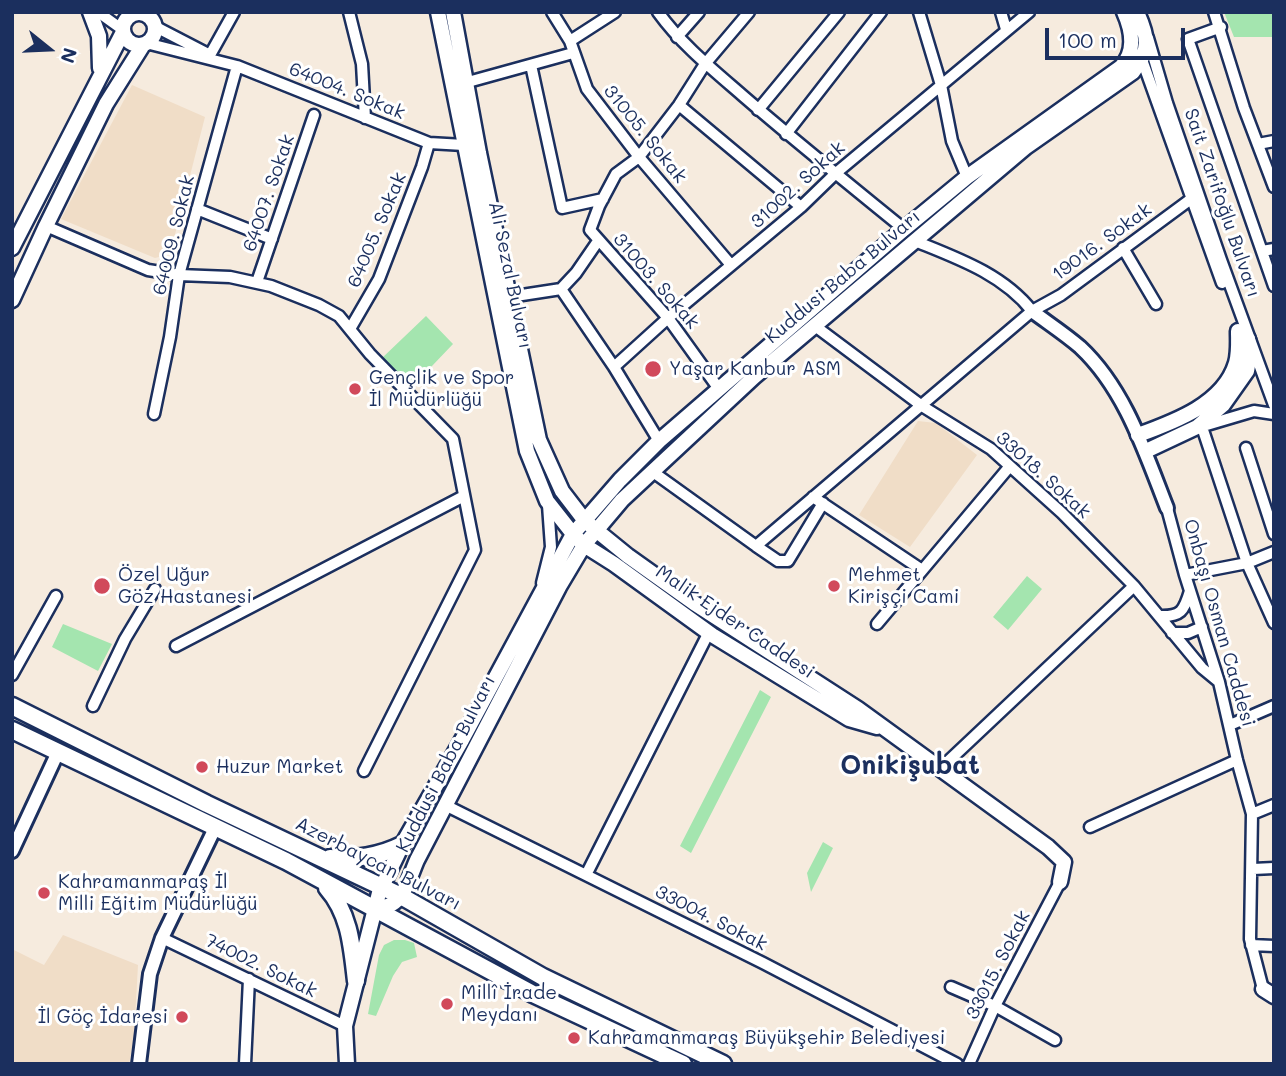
<!DOCTYPE html>
<meta charset="utf-8">
<style>
body{margin:0}
#map{position:relative;width:1286px;height:1076px;overflow:hidden;background:#f6ebde;font-family:Mali,sans-serif}
canvas{display:block}
.frame{position:absolute;inset:0;border:14px solid #1b2f5e;pointer-events:none}
.north{position:absolute;left:14px;top:14px;width:70px;height:70px;-webkit-text-stroke:5px #fff;paint-order:stroke;rotate:108deg;font-size:19px;font-weight:700;line-height:28px;text-align:center;color:#1b2f5e}
.north::after{content:'';display:block;margin:auto;width:24px;height:32px;background:#1b2f5e;clip-path:polygon(50% 0,100% 100%,50% 72%,0 100%)}
.scale{position:absolute;left:1045px;top:28px;width:140px;height:32px;box-sizing:border-box;border:4px solid #1b2f5e;border-top:0;padding-left:9px;font-size:21px;line-height:24px;white-space:nowrap;color:#1b2f5e;-webkit-text-stroke:5px #fff;paint-order:stroke}
</style>
<div id="map">
<canvas width="1286" height="1076"></canvas>
<div class="frame"></div>
<div class="north">N</div>
<div class="scale">100 m</div>
</div>
<script>
const c = document.querySelector('canvas').getContext('2d');
c.lineJoin = 'round';
function paint(path, color) { c.fillStyle = color; c.fill(path, 'evenodd'); }
function stroke(path, color, width, dash) { c.strokeStyle = color; c.lineWidth = width; c.lineCap = dash ? 'butt' : 'round'; c.setLineDash(dash || []); c.stroke(path); }
function drawText(font, color, halo, rows, align = 'center') {
  c.font = font + ' Mali,sans-serif'; c.lineWidth = 6; c.setLineDash([]); c.textBaseline = 'middle'; c.strokeStyle = halo; c.fillStyle = color; for (const [text, x, y, turn = 0] of rows) {
    c.save(); c.translate(x, y); c.rotate((+turn || 0) * Math.PI / 180); c.textAlign = isNaN(turn) ? turn : align; if (halo) c.strokeText(text, 0, 0); c.fillText(text, 0, 0); c.restore();
  }
}
const built = new Path2D(`
 M132,85L205,117L170,254L155,258L61,219Z
 M918,421L936,423L977,455L910,547L859,515Z
 M63,935L138,965L134,1037L129,1064H12V949L44,965Z`);
const green = new Path2D(`
 M1224,12H1274V37H1234Z
 M426,316L453,344L411,388L381,359Z
 M1027,576L1042,589L1008,630L993,617Z
 M63,624L112,644L98,671L52,647Z
 M760,690L771,697L691,853L680,846Z
 M823,842L833,848L811,892L807,873Z
 M394,940H405L414,943L417,957L402,962L393,976L376,1016L368,1014L379,955L384,945Z`);
const minor = new Path2D(`
 M98,12L123,30
 M130,12L134,14
 M349,12L362,64L365,118
 M552,12L570,41L587,89L639,157L731,265
 M658,12C681,44 712,69 742,95C795,141 850,185 904,229
 M919,12L941,85L952,141L967,177
 M1001,12L1006,29
 M1214,12L1244,108L1274,187
 M154,26L210,55
 M1221,27L1188,39L1274,286
 M677,37L699,12
 M1148,38L1167,103L1221,260L1274,405
 M570,41L615,12
 M146,43L237,66L429,143L464,145
 M210,55L234,12
 M1141,57L1222,283
 M531,65L562,208L603,199
 M468,82L573,53
 M679,105L801,207
 M758,110L839,12
 M786,134L881,12
 M1258,144L1274,141
 M197,209L272,239
 M46,226L148,270L179,275L230,277L271,286L319,305L339,316L370,354L453,439L475,550L364,771
 M915,241C957,258 1003,274 1032,311
 M1123,248L1156,304
 M1262,251L1274,249
 M257,282L314,115
 M561,289L614,367L659,441
 M509,297L561,289L576,273L598,241
 M815,326L922,406L991,449L1062,513L1134,586L1202,668L1219,682
 M350,329L379,279L422,167L429,143
 M614,367L668,318L801,207L836,173L1029,12
 M719,389L668,318L590,230L599,206L616,174L639,157L679,105L705,64L749,12
 M154,414L170,337L179,275L237,66
 M1200,427L1254,411L1274,414
 M1202,427L1247,563L1274,623
 M1246,448L1274,534
 M653,472L756,546L1032,311L1061,295L1191,199
 M813,497L922,570
 M1167,508L1185,575L1219,682L1237,760L1252,814L1250,939L1263,989
 M756,546L778,561H788L823,503
 M1185,575L1247,563L1274,552
 M542,583L551,547L548,505
 M1159,616C1181,617 1184,611 1190,591
 M877,624L1010,466
 M1172,633H1188L1202,627
 M176,646L464,496
 M12,675L56,596
 M93,706L125,639L155,589
 M1230,725L1274,706
 M940,769L1134,586
 M447,806L763,963L957,1064
 M1252,814L1274,805
 M1090,827L1237,760
 M1253,869L1274,868
 M586,875L709,632
 M162,938L345,1026
 M1251,945L1274,946
 M951,987L995,1006L1055,1040
 M245,1064L249,979
 M969,1064L995,1006L1060,882`);
const tertiary = new Path2D(`
 M1032,311C1048,323 1065,334 1080,347C1125,389 1145,452 1167,508
 M12,851L58,752
 M139,1064L150,974L162,938L215,828`);
const secondary = new Path2D(`
 M90,12L99,36L100,68
 M438,12L527,451L547,501L573,534L584,545L614,564L712,635L849,719L877,727
 M453,12L479,153L539,440L562,491L585,521L628,556L694,603L858,709L1048,847L1064,862L1060,882
 M123 29a16 16 0 1 1 32 0a16 16 0 1 1-32 0Z
 M12,248L123,32
 M12,300L46,226L106,104L143,45
 M1138,435C1174,422 1224,404 1236,363C1239,352 1238,342 1238,331
 M1146,451L1197,427L1223,405L1247,371L1250,355L1248,339
 M374,908C403,909 407,883 417,860L559,587L584,545L622,500L754,377L1026,147L1133,72C1151,49 1148,37 1137,12
 M1263,989L1274,996
 M347,1064L345,1026L379,893L402,845L462,740L573,534L620,480L659,441L904,229L967,177L1121,67C1136,52 1132,30 1124,12`);
const primary = new Path2D(`
 M12,706L207,804L401,896L543,977L723,1064
 M12,730L286,861L533,994L683,1064
 M330,858C356,859 378,857 402,845
 M327,888C350,914 352,947 356,981`);
const markers = [
 [653,369,9,"#d1495b"],
 [355,389,7,"#d1495b"],
 [102,586,9,"#d1495b"],
 [834,586,7,"#d1495b"],
 [202,767,7,"#d1495b"],
 [44,893,7,"#d1495b"],
 [447,1004,7,"#d1495b"],
 [182,1017,7,"#d1495b"],
 [574,1038,7,"#d1495b"]
];
const streetNames = [
 ["64004. Sokak",347,91,22],
 ["31005. Sokak",645,134,51],
 ["31002. Sokak",798,185,-42],
 ["64007. Sokak",269,193,-71],
 ["Sait Zarifoğlu Bulvarı",1222,203,71],
 ["64005. Sokak",377,230,-67],
 ["64009. Sokak",174,235,-76],
 ["19016. Sokak",1102,242,-36],
 ["Ali Sezal Bulvarı",510,275,78],
 ["Kuddusi Baba Bulvarı",843,277,-40],
 ["31003. Sokak",656,281,49],
 ["33018. Sokak",1043,475,42],
 ["Malik Ejder Caddesi",735,622,34],
 ["Onbaşı Osman Caddesi",1219,623,74],
 ["Kuddusi Baba Bulvarı",446,764,-63],
 ["Azerbaycan Bulvarı",378,864,27],
 ["33004. Sokak",711,918,27],
 ["33015. Sokak",998,965,-63],
 ["74002. Sokak",261,966,26]
];
const poiNames = [
 ["Yaşar Kanbur ASM",669,369],
 ["Gençlik ve Spor",369,378],
 ["İl Müdürlüğü",369,400],
 ["Özel Uğur",118,575],
 ["Göz Hastanesi",118,597],
 ["Mehmet",848,575],
 ["Kirişçi Cami",848,597],
 ["Huzur Market",216,767],
 ["Kahramanmaraş İl",58,882],
 ["Milli Eğitim Müdürlüğü",58,904],
 ["Millî İrade",461,993],
 ["Meydanı",461,1015],
 ["İl Göç İdaresi",168,1017,"right"],
 ["Kahramanmaraş Büyükşehir Belediyesi",588,1038]
];
const districtNames = [
 ["Onikişubat",910,766]
];
paint(built, '#f0ddc7');
paint(green, '#a4e5af');
stroke(minor, '#1b2f5e', 15);
stroke(tertiary, '#1b2f5e', 18);
stroke(secondary, '#1b2f5e', 19);
stroke(primary, '#1b2f5e', 21);
stroke(minor, '#fff', 10);
stroke(tertiary, '#fff', 12);
stroke(secondary, '#fff', 14);
stroke(primary, '#fff', 16);
for (const [x, y, r, color] of markers) { const dot = new Path2D(); dot.arc(x, y, r, 0, 2 * Math.PI); c.fillStyle = color; c.fill(dot); stroke(dot, '#fff', 2.5); }
drawText('19px', '#1b2f5e', '#fff', streetNames);
drawText('19px', '#1b2f5e', '#fff', poiNames, 'left');
drawText('bold 26px', '#1b2f5e', '#fff', districtNames);
</script>
